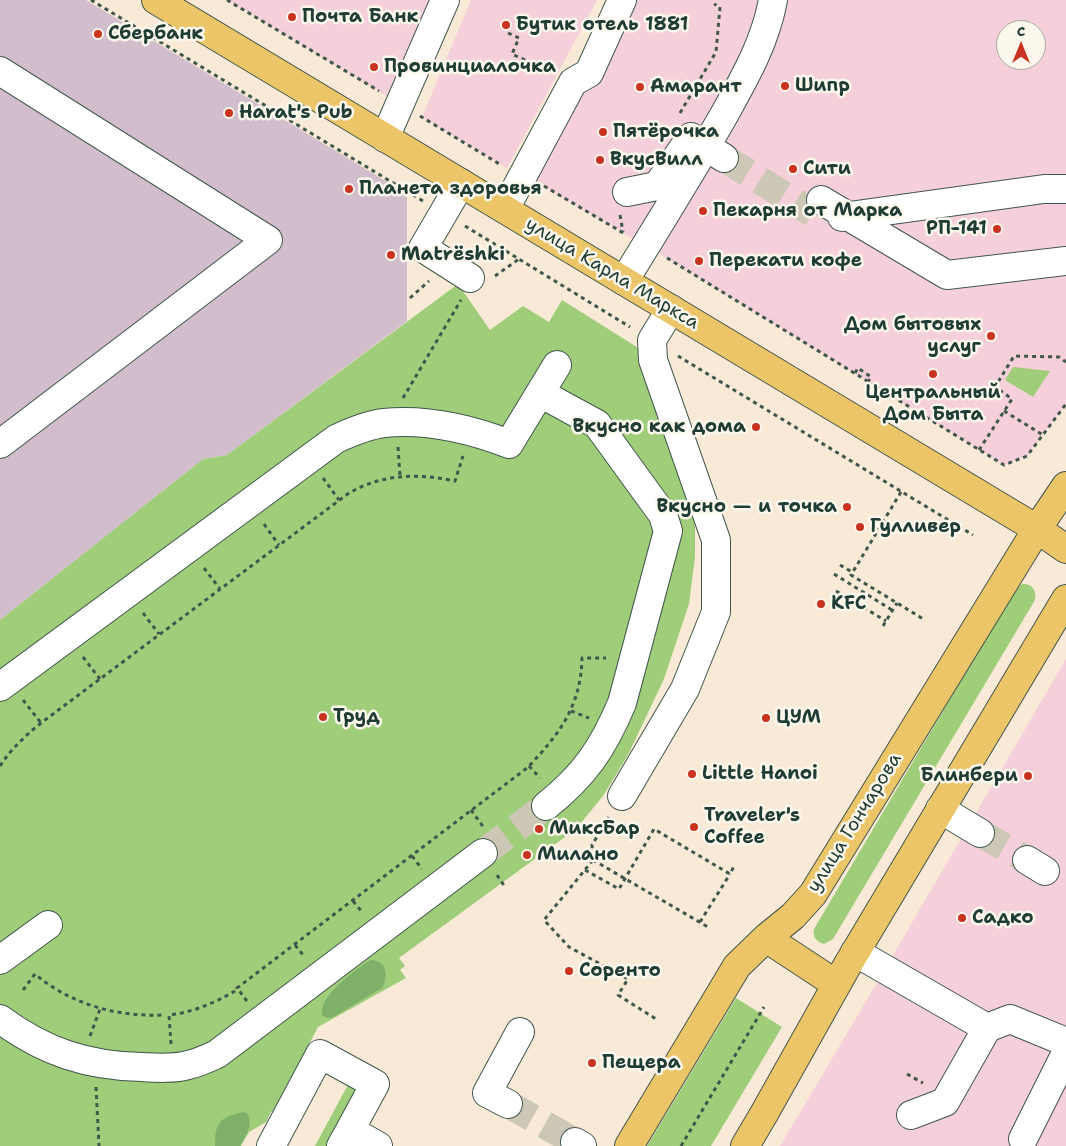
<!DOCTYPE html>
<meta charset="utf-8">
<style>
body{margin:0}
#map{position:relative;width:1066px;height:1146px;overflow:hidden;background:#f8ead7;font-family:"Shantell Sans",sans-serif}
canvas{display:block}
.north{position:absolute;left:996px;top:20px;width:50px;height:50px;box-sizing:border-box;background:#fbf7ec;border:1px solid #a3ada2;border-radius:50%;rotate:0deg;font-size:14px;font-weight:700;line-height:20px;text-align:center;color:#1f3d34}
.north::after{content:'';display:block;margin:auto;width:18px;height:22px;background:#c8321e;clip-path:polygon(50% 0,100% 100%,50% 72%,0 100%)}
</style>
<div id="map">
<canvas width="1066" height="1146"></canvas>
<div class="north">С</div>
</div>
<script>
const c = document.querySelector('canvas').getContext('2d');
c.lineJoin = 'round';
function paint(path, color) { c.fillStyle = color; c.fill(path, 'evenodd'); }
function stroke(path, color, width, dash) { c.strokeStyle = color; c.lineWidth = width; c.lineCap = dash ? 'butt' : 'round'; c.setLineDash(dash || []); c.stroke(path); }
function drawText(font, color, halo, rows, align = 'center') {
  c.font = font + ' "Shantell Sans",sans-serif'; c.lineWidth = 5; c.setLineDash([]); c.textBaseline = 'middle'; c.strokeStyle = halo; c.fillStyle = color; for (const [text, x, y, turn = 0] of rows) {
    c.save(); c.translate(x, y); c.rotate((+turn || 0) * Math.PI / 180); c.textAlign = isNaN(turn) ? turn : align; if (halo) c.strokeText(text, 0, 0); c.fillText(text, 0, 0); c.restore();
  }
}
const built = new Path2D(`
 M227,0H436L393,100Z
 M471,0H597L507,168L422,117Z
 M620,0H1066V404L1027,456L1004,465L663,256L527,177ZM1006,30H1036V60H1006Z
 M1066,659V1146H780L858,1015Z`);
const industrial = new Path2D(`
 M0,0H86L407,194V321L227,455L203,459L0,620Z`);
const green = new Path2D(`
 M458,284L490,330L523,306L549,322L562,300L640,349L695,509V557L689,604L664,679L628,755L603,796L576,829L399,958L405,966L400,970L406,978L318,1027L275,1110L271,1112L266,1122L249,1132L241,1146H0V620L203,459L227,455Z
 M1013,367L1050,371L1033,397L1005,380Z
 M1022,584C1032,583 1037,591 1035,600L833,939L824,944C817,942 812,937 814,929L1015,589Z
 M736,998L782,1027L711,1146H647Z
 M350,1081L358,1091L329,1146H315Z`);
const forest = new Path2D(`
 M371,960C387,960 389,977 382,988L333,1017L329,1018L323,1016C315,999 358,967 371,960Z
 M242,1112L247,1113C254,1125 246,1135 240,1146H215C215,1123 219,1118 242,1112Z`);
const minorTunnel = new Path2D(`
 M724,158L813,213
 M980,833L1027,860
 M483,853L546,806
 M508,1104L575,1142`);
const path = new Path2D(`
 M91,0L423,201
 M227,0L379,91
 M508,33L519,38L512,54L550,72
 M680,113L716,52L720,7L714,4
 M420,116L501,165
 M544,186L625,234
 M620,215L623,232
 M465,226L630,327
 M667,258L1004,465L1027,456L1066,404
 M495,276L519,259
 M410,298L429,281
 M678,356L973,535
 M855,373L858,368L871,377L868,382
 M403,398L461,300
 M1004,411L1043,435
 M398,447L400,476
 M979,450L1012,399L995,387L1014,356L1059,357L1066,362
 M323,478L339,500
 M901,492L851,575L925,620
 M264,524L279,545
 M840,565L852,572
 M204,568L220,589
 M834,574L892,610
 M836,591L886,621
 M143,613L159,634
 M883,626L897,603
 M83,657L100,679
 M23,700L41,723
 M571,711L589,718
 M0,766C11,749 25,736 41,723L349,493C382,474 418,473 455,481L463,456
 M529,766L540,778
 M471,810L484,828
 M609,817L592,845L593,860L544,920L569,947L628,979L618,995L656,1019
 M412,856L422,869
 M593,860L708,927
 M585,870L619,889L654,829L730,874L735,864
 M497,875L505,887
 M353,901L362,912
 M700,922L730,874
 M295,945L304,956
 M23,990L35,974C72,1005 117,1017 164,1015
 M247,1001L237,988L527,768C559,735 581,706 582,658H606
 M90,1036L100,1009
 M171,1044L169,1015C194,1012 214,1003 235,991
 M907,1074L923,1083
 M96,1087L99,1146
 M681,1146L764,1007`);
const minor = new Path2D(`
 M0,71L268,240L0,444
 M385,138L445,0
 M461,183L423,248L470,278
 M627,192L657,186L691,137L724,158
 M821,200L947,275L1066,261
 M505,209L573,82L589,73L622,0
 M842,217L1044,189H1066
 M624,281C658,226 692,171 724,115C745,77 765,43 773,0
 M540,393L597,424L663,515L668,531L622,703C603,748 585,775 546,806
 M0,687L336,439C351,432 367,425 384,423C426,419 470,429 509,444L557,365
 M622,796L685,689L716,612V540L653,360L652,340L671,309
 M940,809L980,833
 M1027,860L1045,871
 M855,952L987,1028L945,1102L911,1115
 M0,960L48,925
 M0,1019C45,1052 87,1066 142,1067C157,1068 174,1069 188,1065C198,1063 208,1058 217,1054L483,853
 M987,1028L1010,1019L1066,1042
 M508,1104L487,1093L520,1032
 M1023,1139L1066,1053
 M575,1142L582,1146
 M271,1146L320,1054L375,1084L350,1130
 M341,1146L350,1130L378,1146`);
const major = new Path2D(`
 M156,0L1037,529L1066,549
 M766,938L836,984
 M629,1146L737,966L766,938L793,916L813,894L1037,529L1066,486
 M745,1146L765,1112L847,966L1066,599`);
const markers = [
 [292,17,5,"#c8321e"],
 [506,25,5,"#c8321e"],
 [98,34,5,"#c8321e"],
 [374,67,5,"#c8321e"],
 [785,86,5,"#c8321e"],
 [640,87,5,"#c8321e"],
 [229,113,5,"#c8321e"],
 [603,132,5,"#c8321e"],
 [600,160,5,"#c8321e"],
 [793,169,5,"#c8321e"],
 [349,189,5,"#c8321e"],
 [703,211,5,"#c8321e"],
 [997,229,5,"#c8321e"],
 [391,255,5,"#c8321e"],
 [699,261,5,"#c8321e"],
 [991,336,5,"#c8321e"],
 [933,374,5,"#c8321e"],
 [756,427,5,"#c8321e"],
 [847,507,5,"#c8321e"],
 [860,527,5,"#c8321e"],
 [821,604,5,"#c8321e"],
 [323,717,5,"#c8321e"],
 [766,718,5,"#c8321e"],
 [692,774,5,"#c8321e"],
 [1028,776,5,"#c8321e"],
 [694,827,5,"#c8321e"],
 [539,829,5,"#c8321e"],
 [527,855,5,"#c8321e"],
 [962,918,5,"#c8321e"],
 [569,971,5,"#c8321e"],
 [592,1063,5,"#c8321e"]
];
const poiNames = [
 ["Почта Банк",302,17],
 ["Бутик отель 1881",516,25],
 ["Сбербанк",108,34],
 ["Провинциалочка",384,67],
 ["Шипр",795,86],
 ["Амарант",650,87],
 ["Harat's Pub",239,113],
 ["Пятёрочка",613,132],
 ["ВкусВилл",610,160],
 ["Сити",803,169],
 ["Планета здоровья",359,189],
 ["Пекарня от Марка",713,211],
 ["РП-141",987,229,"right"],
 ["Matrёshki",401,255],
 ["Перекати кофе",709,261],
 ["Дом бытовых",981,325,"right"],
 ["услуг",981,347,"right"],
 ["Центральный",933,393,"center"],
 ["Дом Быта",933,415,"center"],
 ["Вкусно как дома",746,427,"right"],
 ["Вкусно — и точка",837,507,"right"],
 ["Гулливер",870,527],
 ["KFC",831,604],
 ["Труд",333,717],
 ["ЦУМ",776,718],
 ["Little Hanoi",702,774],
 ["Блинбери",1018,776,"right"],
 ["Traveler's",704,816],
 ["Coffee",704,838],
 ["МиксБар",549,829],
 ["Милано",537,855],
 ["Садко",972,918],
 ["Соренто",579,971],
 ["Пещера",602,1063]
];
const streetNames = [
 ["улица Карла Маркса",612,274,31],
 ["улица Гончарова",855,823,-58]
];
paint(built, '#f5cfd9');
paint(industrial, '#d1bdcb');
paint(green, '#9fcd7a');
paint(forest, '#7fb06a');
stroke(minorTunnel, '#cdc7b6', 28, [28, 14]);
stroke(minor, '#40574c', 30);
stroke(major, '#40574c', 30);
stroke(path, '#40574c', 3, [4, 4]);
stroke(minor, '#fff', 28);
stroke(major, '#edc569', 28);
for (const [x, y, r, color] of markers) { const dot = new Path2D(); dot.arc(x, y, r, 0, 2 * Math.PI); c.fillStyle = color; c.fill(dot); stroke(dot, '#fbf7ec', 2); }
drawText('bold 19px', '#1f3d34', '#fbf7ec', poiNames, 'left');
drawText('19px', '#1f3d34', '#fbf7ec', streetNames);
</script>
